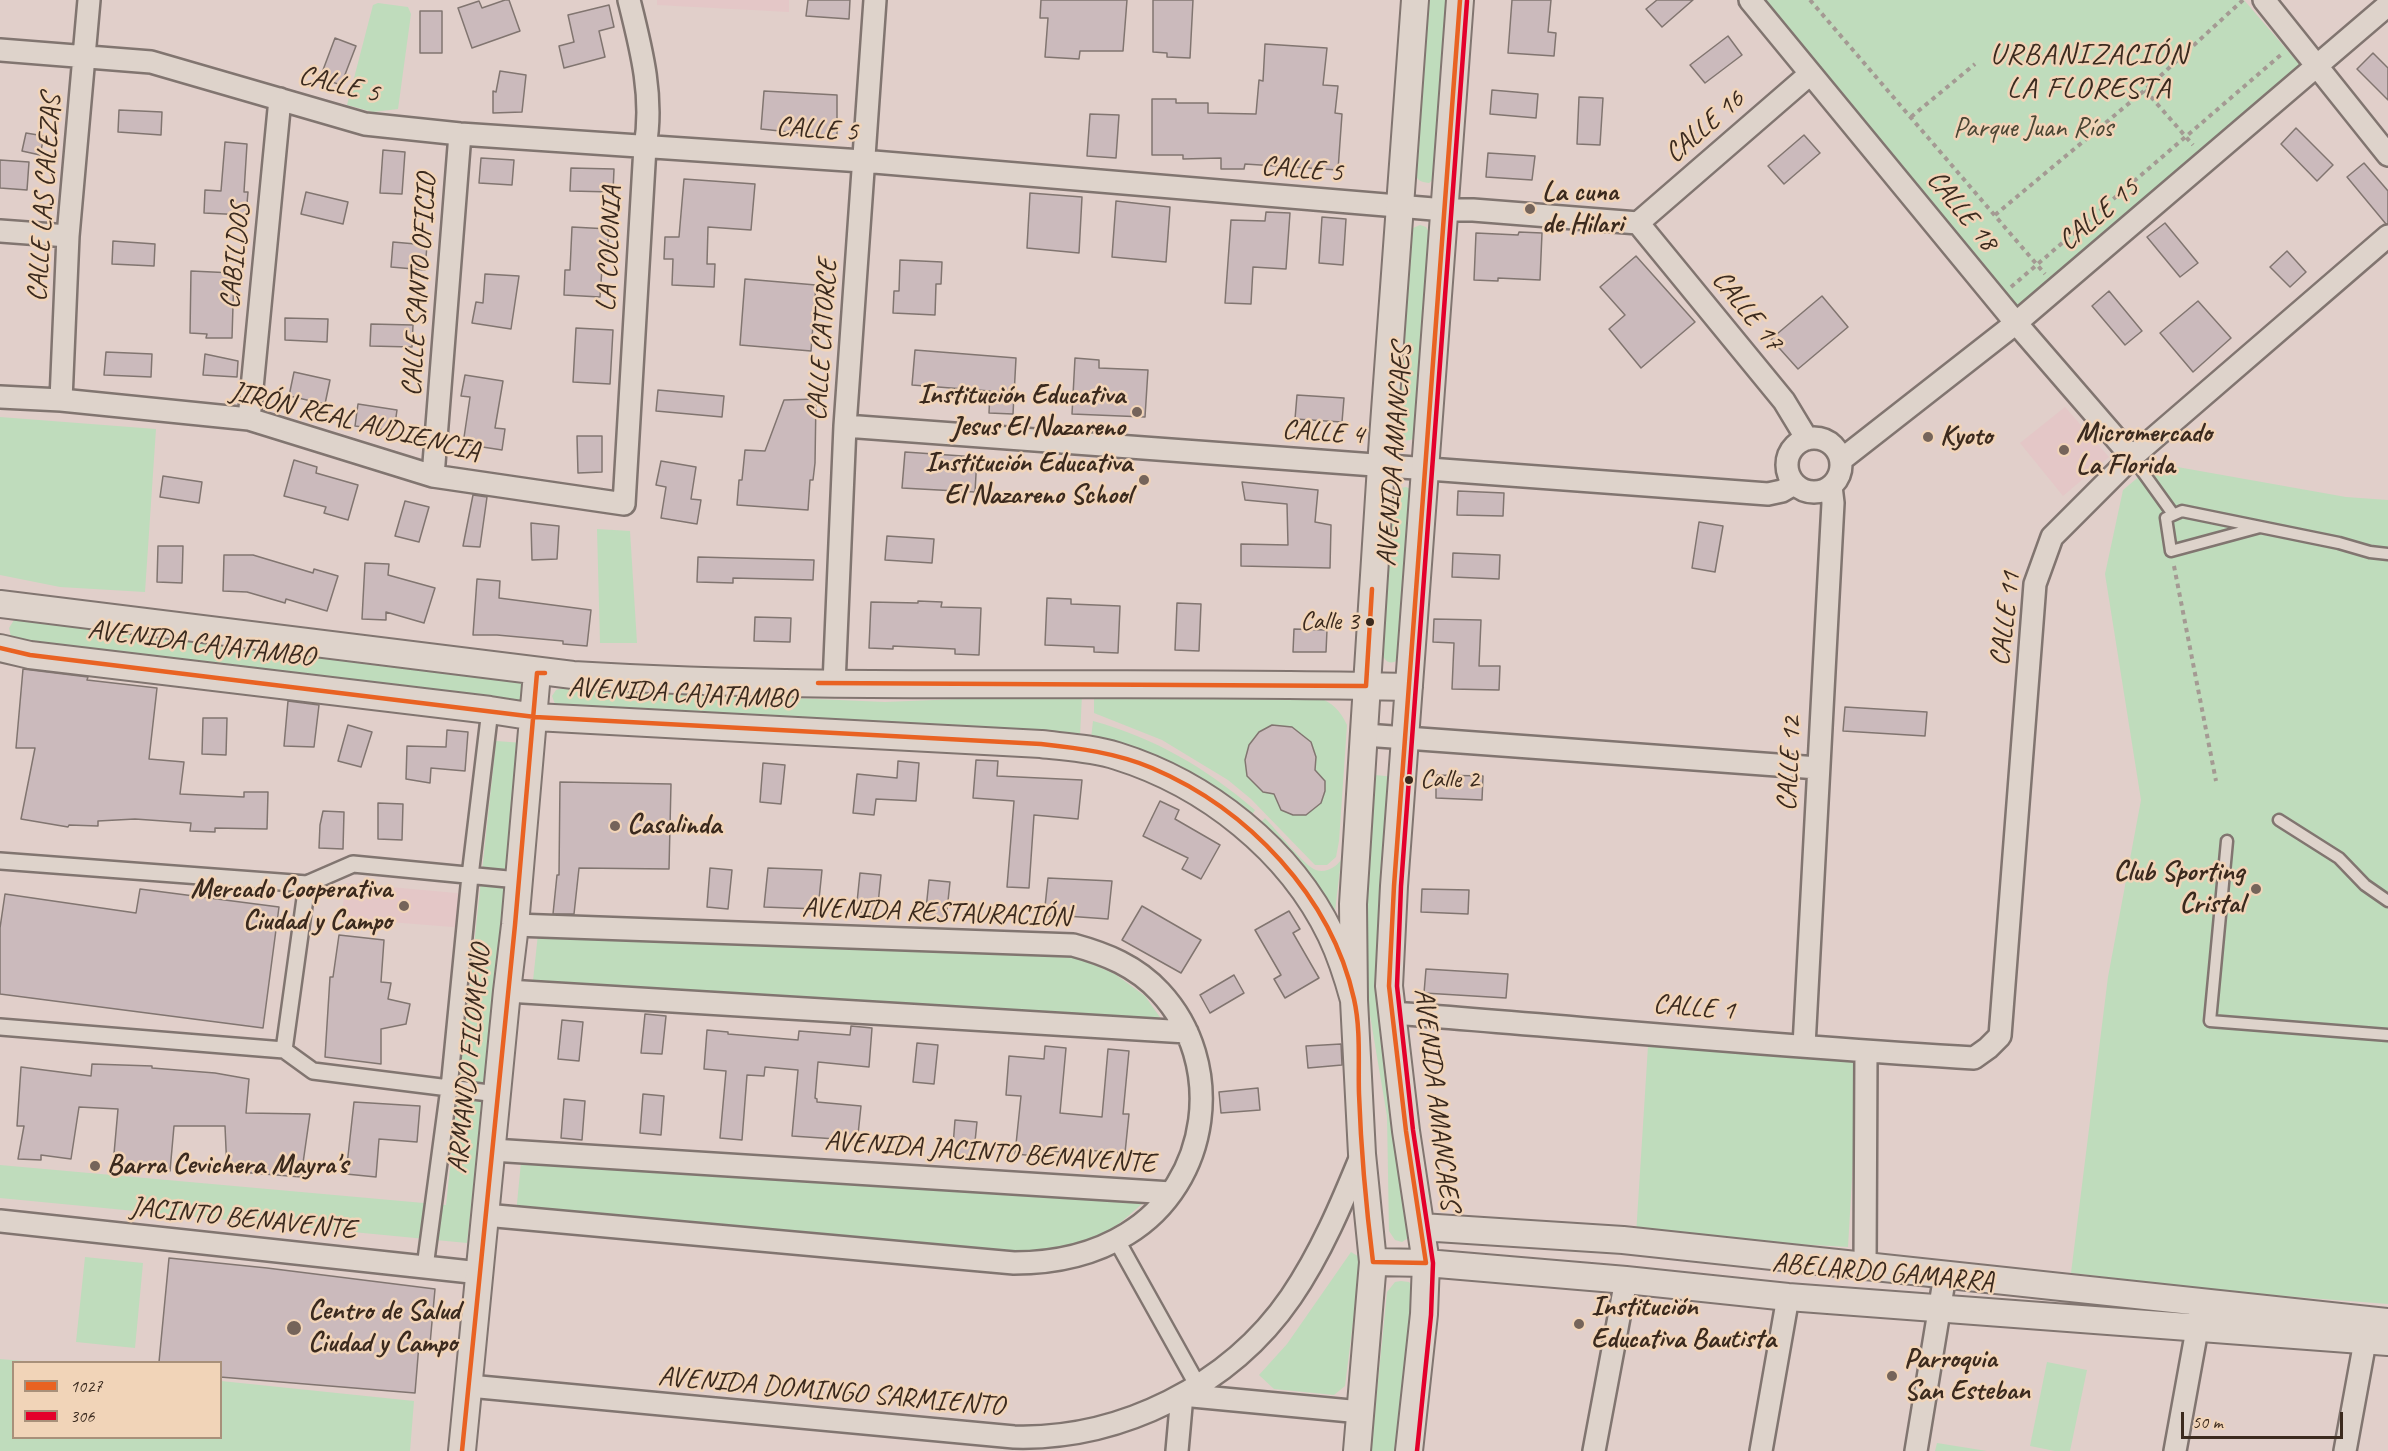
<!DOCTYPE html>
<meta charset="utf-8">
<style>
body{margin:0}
#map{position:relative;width:2388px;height:1451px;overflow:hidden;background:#e1cfca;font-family:Caveat,sans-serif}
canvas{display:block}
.legend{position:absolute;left:12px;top:1361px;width:210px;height:78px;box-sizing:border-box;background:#f1d4b8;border:2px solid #a8907a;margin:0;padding:8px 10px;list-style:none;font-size:18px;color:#3b2a1e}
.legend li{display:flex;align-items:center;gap:12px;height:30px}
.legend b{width:30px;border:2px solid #a8907a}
.scale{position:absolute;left:2181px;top:1412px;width:162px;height:27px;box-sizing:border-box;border:3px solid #3b2a1e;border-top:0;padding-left:8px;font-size:18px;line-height:21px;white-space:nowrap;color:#3b2a1e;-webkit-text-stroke:4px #f1d4b8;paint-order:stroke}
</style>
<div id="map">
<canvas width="2388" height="1451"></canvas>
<ul class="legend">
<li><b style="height:8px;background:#e96222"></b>1027</li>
<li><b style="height:8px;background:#e4002b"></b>306</li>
</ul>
<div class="scale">50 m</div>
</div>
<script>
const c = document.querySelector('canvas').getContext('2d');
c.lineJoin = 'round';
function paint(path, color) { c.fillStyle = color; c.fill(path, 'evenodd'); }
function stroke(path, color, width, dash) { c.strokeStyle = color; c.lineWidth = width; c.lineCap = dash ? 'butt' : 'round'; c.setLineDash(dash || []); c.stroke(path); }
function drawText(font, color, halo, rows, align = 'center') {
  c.font = font + ' Caveat,sans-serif'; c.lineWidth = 5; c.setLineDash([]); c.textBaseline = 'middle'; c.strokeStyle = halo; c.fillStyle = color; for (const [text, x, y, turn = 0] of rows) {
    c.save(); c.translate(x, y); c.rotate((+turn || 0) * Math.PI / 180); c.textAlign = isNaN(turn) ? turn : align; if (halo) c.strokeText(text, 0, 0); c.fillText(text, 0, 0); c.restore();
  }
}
const built = new Path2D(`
 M657,0H789V12L657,5Z
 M2065,407L2109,457L2063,496L2020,443Z
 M346,883L467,894L464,928L341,918Z`);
const green = new Path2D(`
 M1428,0H1451L1435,178L1429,183C1420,182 1417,180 1414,172Z
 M1752,0H2244L2300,65L2298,76L2024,307L2013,306Z
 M378,3L408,7L411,14L398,109L373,112L347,105L373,5Z
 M1420,225L1426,227L1430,234L1415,438C1406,443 1400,440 1397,430L1410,234L1413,228Z
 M0,417L156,429L145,592L60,587L0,575Z
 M2155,463L2346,497L2388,500V1304L2244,1293L2071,1273L2108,977L2141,800L2105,574L2123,490Z
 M1406,487L1411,489L1400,659C1391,665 1385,663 1382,653L1393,497L1401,488Z
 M597,529L630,531L637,643H600Z
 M26,618L507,678L521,682L526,687L527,695L521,700L504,701L17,641L11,637L9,628L14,620Z
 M562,688L885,702L1082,694L1080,737L556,707L552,696L556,690Z
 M1094,696L1317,697C1333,703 1340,710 1347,725L1339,841L1336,857L1327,865H1315L1251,799L1228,780L1162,740L1094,713Z
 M1093,721C1155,738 1206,768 1255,810L1252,815L1199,778L1175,767L1091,739Z
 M496,741L523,743L467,1243L0,1198V1165L446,1205Z
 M1375,775L1395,777L1383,929L1411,1236L1402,1242L1395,1240L1389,1231L1387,1116L1362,968Z
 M1265,818C1275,828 1305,867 1316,870C1326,873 1335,868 1341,860L1335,912L1289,852L1260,823Z
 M538,934L1078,958L1115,974L1145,996L1162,1020L532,990Z
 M1648,1046L1859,1058L1848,1247L1636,1235Z
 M521,1162L1144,1202C1118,1226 1091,1247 1057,1258L516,1214Z
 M1351,1252L1361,1258L1345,1386L1334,1395L1274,1389L1259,1375L1287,1344Z
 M85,1257L143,1263L135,1348L76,1342Z
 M1401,1281L1409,1282L1414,1288L1399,1451H1371L1387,1292L1395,1282Z
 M0,1359L36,1362H14V1438H220L221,1381L414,1401L410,1451H0Z
 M2047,1362L2087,1370L2070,1451H2055L2030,1446Z
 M1937,1443L1987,1451H1935Z`);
const building = new Path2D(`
 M505,0H509L520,31L472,48L458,8L479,1L482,8Z
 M808,0H850L849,19L806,16Z
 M1041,0H1127L1123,51H1080L1079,59L1045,57L1048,18H1040Z
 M1153,0H1193L1190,58L1167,57V53L1153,52Z
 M1512,0H1551L1548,32L1556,33L1554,56L1508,53Z
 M1657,0H1693L1662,27L1646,9Z
 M609,5L614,27L599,31L605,57L564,68L559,46L574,42L568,15Z
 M420,11H442V53H420Z
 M1728,36L1742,55L1705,83L1690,65Z
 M335,38L356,46L341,85L320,78Z
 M1265,44L1327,48L1323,85L1338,86L1335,113L1342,114L1338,170L1245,164L1244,169H1221V158L1183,159V155H1152V99H1176V103H1208V113L1256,114L1259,80L1263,81Z
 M2373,53L2388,68V100L2357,69Z
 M500,71L526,75L522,112L493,113V91L496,92Z
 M1492,90L1538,94L1536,118L1490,114Z
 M764,91L837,95V137L761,129Z
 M1579,97L1603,98L1600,145L1577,144Z
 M119,110L162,112L161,135L118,132Z
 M1090,114L1119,115L1116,158L1087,156Z
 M2296,128L2333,165L2317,181L2281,144Z
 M26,133L44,136L40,155L22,151Z
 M1804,135L1820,153L1784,184L1768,166Z
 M225,142L247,144L244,192H248L246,215L204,213L205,190L221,191Z
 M383,150L405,152L402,194L380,193Z
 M1488,153L1535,156L1532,180L1486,177Z
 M481,158L514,160L512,185L479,183Z
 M0,160L29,162L27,190L0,188Z
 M2364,163L2388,191V224H2386L2347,177Z
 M571,168L614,169L613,192L570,191Z
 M684,179L755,184L751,230L708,227L707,264H715L714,287L672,285L673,259H664L665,237H679Z
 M306,192L348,202L343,224L301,214Z
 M1030,193L1082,197L1079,253L1027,248Z
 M1116,201L1170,207L1166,262L1112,257Z
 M1266,212L1290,213L1286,269L1253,267L1251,304L1225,303L1231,220L1265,221Z
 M1322,217L1346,219L1343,265L1319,263Z
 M2165,223L2198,263L2180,277L2147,237Z
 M572,227L609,229L607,254H603L600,297L564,295L565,270H570Z
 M1519,232L1542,233L1540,280L1498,278V281L1474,280L1476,233L1518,235Z
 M113,241L155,244L154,266L112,264Z
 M393,242L427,245L425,270L391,267Z
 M2287,251L2306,272L2290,287L2270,267Z
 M1636,256L1695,322L1641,368L1609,329L1625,315L1600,287Z
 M900,260L942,262L941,284H936L935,315L893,313L894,291H899Z
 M191,271L234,273L232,338H206L207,334L190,333Z
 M485,274L519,276L511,329L472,323L476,302L483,303Z
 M745,279L816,285L811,351L740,345Z
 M2109,291L2142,331L2125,345L2092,306Z
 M1822,296L1848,327L1798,369L1771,339Z
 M2198,301L2231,338L2193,372L2160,333Z
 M285,318L328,319L327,342L285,340Z
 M371,324L413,325L412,347L370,346Z
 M576,328L613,330L610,384L573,382Z
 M915,350L1016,358L1013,414L989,413L990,391L912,385Z
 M106,352L152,354L151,377L104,375Z
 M205,354L238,361L237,377L203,375Z
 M1075,358L1099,360V368L1148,370L1145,417L1072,414Z
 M294,372L330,380L325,404L289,396Z
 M465,375L503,381L495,428L505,429L502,450L463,444L470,397L461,396Z
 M658,390L724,396L722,417L656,411Z
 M1297,395L1344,398L1342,422L1295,419Z
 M816,399L815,463L813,480H810L808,510L737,505L739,480H742L745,450L765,451L784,400Z
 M358,404L397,410L394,431L355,426Z
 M577,436H602V472L578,473Z
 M905,452L977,457L975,492L902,488Z
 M294,460L317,467L316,473L358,485L348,520L324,513L326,507L284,496Z
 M661,461L696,467L691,499L701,500L697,524L661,518L666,487L656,485Z
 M163,476L202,482L199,503L160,497Z
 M1242,482L1318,490L1315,522L1331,525L1330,568L1241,566V544L1288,545L1287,504L1245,500Z
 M1458,491L1504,493L1503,516L1457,515Z
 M473,495L487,497L480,547L463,546Z
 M405,501L429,507L419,542L395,536Z
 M1699,522L1723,526L1715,572L1692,568Z
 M531,523L559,526L557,559L532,560Z
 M887,536L934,539L932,563L885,560Z
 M158,546H183L182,583L157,582Z
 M1453,553L1500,555L1499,579L1452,577Z
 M224,555H253L313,573L314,569L338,576L327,611L286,599L285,603L247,592L223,591Z
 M698,557L814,560L813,580L733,578V583L697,582Z
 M365,563L389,564L388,575L435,588L424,623L386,612V620L362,619Z
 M477,579L500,581L499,598L591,610L587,646L563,644V641L497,635H473Z
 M1047,598L1071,599V604L1120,606L1118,653L1094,652V647L1045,645Z
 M918,601L942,602L941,607L981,608L979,655L955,654V649L893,646V649L869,648L871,602L918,603Z
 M1177,603L1201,604L1199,651L1175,650Z
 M755,617L791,618L790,642L754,641Z
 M1434,619L1481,620L1479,666H1500L1499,690L1452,689L1454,643L1433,642Z
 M1294,629L1327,630L1326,652H1293Z
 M23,669L88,677L87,680L157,688L149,759L184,762L180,794L244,797V792H268L267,829L215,828V832L190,831L191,823L135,819L98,821V826L69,825L68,827L21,819L35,748H16Z
 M288,701L319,705L314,747L284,746Z
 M1845,707L1927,712L1925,736L1843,731Z
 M203,718H227L226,755L202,754Z
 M348,725L372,732L361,767L338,761Z
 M1272,725L1292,727L1311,742L1316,757L1315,770L1325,781V791L1321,803L1306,815H1293L1281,810L1274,794L1263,792L1247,776L1245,760L1249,745L1259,732Z
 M447,730L468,732L465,771L431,768L430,783L406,779L407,746L446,747Z
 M976,760L998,761L997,776L1082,780L1078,819L1034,815L1029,888L1007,887L1014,801L973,798Z
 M898,761L919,763L916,801L876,799L874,815L853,813L857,774L897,778Z
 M763,763L785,765L781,804L760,802Z
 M1436,775L1483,776L1482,800L1436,798Z
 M560,782L671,784L669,869L579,868L574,914H553L557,875H559Z
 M1160,801L1179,810L1175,819L1220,845L1201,879L1182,869L1188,858L1143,836Z
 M378,803L403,804L402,840L378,839Z
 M323,811L344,812L343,849L319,848L320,825Z
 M710,868L732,870L728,909L707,907Z
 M768,868L822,870L818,909L764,907Z
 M860,873L881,875L877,914L856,912Z
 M1048,878L1112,881L1108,919L1066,916V918L1044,916Z
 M929,880L950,882L946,920L925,919Z
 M140,889L279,907L263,1028L0,994V928L5,894L136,913Z
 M1422,889L1469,890L1468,914L1421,912Z
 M1142,906L1201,940L1181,973L1122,940Z
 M1289,911L1300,929L1293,933L1319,978L1285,998L1274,979L1281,975L1255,930Z
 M339,935L384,940L381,982L391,983L388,999L410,1004L406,1024L381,1029V1064L325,1057L330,977H333Z
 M1426,969L1508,974L1506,998L1424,993Z
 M1234,975L1244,993L1210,1013L1200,995Z
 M645,1014L666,1016L662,1054L641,1053Z
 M562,1020L583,1022L579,1061L558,1059Z
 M851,1026L872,1028L869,1067L818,1062L815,1098L817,1099V1102L861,1106L857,1144L836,1143V1139L792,1136L798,1070L765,1067L764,1076L747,1075L742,1140L720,1138L726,1071L704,1069L707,1030L728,1032V1034L798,1040L799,1031L850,1035Z
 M917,1043L938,1045L934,1084L913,1082Z
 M1341,1044L1342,1065L1308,1068L1306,1046Z
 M1045,1046L1066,1048L1060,1113L1102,1117L1108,1049L1129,1051L1123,1114H1129L1125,1153L1085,1150L1084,1154L1037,1150V1156L1015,1154L1021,1096L1006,1095L1009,1056L1044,1059Z
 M92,1064L152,1066V1068L215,1073L249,1079L246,1113L310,1114L301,1177L227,1171L225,1126H174L170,1171L113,1165L118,1109L79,1107L71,1159L41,1155V1160L18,1159L24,1126H17L21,1067L91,1076Z
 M1258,1088L1260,1110L1221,1113L1219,1092Z
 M643,1094L664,1096L661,1135L640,1133Z
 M564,1099L585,1101L582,1140L561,1138Z
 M354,1102L420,1106L417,1142L379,1139L376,1177L346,1174Z
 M955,1120L977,1122L973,1161L952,1159Z
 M169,1258L267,1268L435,1289L430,1344H419L415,1393L220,1377V1362H159Z`);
const path = new Path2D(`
 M1810,0L2045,274
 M2145,90L2193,145
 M1911,117L1975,64
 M1995,215L2145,90L2243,0
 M2011,287L2283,53
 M2174,566L2216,781`);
const service = new Path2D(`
 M2132,457L2173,514
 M2260,527L2171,551L2166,518L2182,511L2339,543L2370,552L2388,554
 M2279,820L2339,858L2365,885L2388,901
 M2227,841L2210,1021L2388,1035`);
const pedestrian = new Path2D(`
 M0,861L307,884L353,864L518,880
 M0,1027L284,1050L313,1071L497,1094
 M284,1050L307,884
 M1116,1239L1198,1386
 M425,1267L449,1088L470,876L490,710`);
const minor = new Path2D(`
 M1750,0L2016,323L2132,457
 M2264,0L2388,155
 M0,50L151,62L365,124L460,134L862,161L1445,210H1473L1638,223
 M1638,223L1784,401L1807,439
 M1638,223L1810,74
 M0,231L68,236
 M0,397L61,400L249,419L433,476L624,504L645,147C654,97 641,48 629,0
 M61,400L68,236L89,0
 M249,419L280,99
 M845,426L1768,494L1782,491L1794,484
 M1787 465a27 27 0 1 1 54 0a27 27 0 1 1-54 0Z
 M1841,460L2016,323L2388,5
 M433,476L460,134
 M834,684L845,426L875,0
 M1365,735L1818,768
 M507,991L1187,1032
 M1393,1013C1586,1028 1780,1047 1974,1058L1988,1048L2000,1036L2035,584L2052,537L2132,457L2388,236
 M1804,1046L1833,503L1831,486
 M492,1150L1171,1193
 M485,1215L1014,1263C1053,1263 1093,1255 1127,1234C1211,1183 1226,1063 1160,992C1136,966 1106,954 1073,945L515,925
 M0,1221L480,1273
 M1865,1266L1866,1052
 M469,1386L1014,1437C1120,1440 1230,1386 1291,1297C1321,1253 1342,1203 1362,1154
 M1182,1395L1361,1412
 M1177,1451L1182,1395
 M1594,1451L1626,1280
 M1761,1451L1788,1297
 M1916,1451L1945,1275
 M2175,1451L2200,1313
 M2345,1451L2368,1325`);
const tertiary = new Path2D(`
 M0,604L573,675C851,692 1131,679 1409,687
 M0,648L30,655L490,710L535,717L1041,744C1066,747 1092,748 1117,756C1207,784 1290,850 1331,935C1341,956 1348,978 1354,1000
 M1421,1227L1623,1240L2388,1322
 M1373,1262L1426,1263L1626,1280L1788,1297L2388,1342
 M462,1451L507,991L515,925L537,673
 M1357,1451L1373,1262L1362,1154L1354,1000L1353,904L1381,466L1415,0
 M1409,1451L1424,1314L1426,1263L1406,1131L1389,986L1394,886L1460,0`);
const bus1 = new Path2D(`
 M0,648L30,655L535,717L1041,744C1078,748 1117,753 1152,768C1248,809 1331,896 1354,999C1361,1030 1358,1063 1359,1094C1361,1150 1366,1206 1373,1262L1426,1263L1406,1131L1389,986L1394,886L1460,0
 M818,683L1366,686L1372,589
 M462,1451L515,925L537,673H545`);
const bus2 = new Path2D(`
 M1417,1451L1431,1315L1433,1263L1413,1130L1397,986L1401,886L1467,1`);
const markers = [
 [1530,209,6,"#75645a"],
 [1137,412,6,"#75645a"],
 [1928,437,6,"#75645a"],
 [2064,450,6,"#75645a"],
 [1144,480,6,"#75645a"],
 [1370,622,5,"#3b2a1e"],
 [1409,780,5,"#3b2a1e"],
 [615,826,6,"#75645a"],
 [2256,889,6,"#75645a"],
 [404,906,6,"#75645a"],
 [95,1166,6,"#75645a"],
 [1579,1324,6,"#75645a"],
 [294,1328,8,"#75645a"],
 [1892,1376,6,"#75645a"]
];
const busNames = [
 ["Calle 3",1359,622],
 ["Calle 2",1420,780,"left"]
];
const streetNames = [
 ["CALLE 5",339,85,14],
 ["CALLE 16",1705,127,-41],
 ["CALLE 5",817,130,4],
 ["CALLE 5",1302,170,5],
 ["CALLE LAS CALEZAS",45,198,-86],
 ["CALLE 18",1962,211,51],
 ["CALLE 15",2099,215,-40],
 ["LA COLONIA",610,249,-87],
 ["CABILDOS",236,256,-84],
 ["CALLE SANTO OFICIO",420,285,-86],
 ["CALLE 17",1747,311,51],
 ["CALLE CATORCE",823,340,-86],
 ["JIRÓN REAL AUDIENCIA",355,422,14],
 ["CALLE 4",1323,433,4],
 ["AVENIDA AMANCAES",1395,455,-86],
 ["CALLE 11",2006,619,-83],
 ["AVENIDA CAJATAMBO",201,644,7],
 ["AVENIDA CAJATAMBO",682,694,3],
 ["CALLE 12",1790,764,-87],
 ["AVENIDA RESTAURACIÓN",936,913,2],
 ["CALLE 1",1694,1008,5],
 ["ARMANDO FILOMENO",470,1059,-84],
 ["AVENIDA AMANCAES",1436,1099,83],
 ["AVENIDA JACINTO BENAVENTE",990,1153,4],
 ["JACINTO BENAVENTE",243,1219,6],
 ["ABELARDO GAMARRA",1883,1273,5],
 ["AVENIDA DOMINGO SARMIENTO",831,1392,5]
];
const parkNames = [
 ["Parque Juan Ríos",2033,129]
];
const poiNames = [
 ["La cuna",1542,193],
 ["de Hilari",1542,225],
 ["Institución Educativa",1125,396,"right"],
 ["Jesus El Nazareno",1125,428,"right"],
 ["Micromercado",2076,434],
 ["La Florida",2076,466],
 ["Kyoto",1940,437],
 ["Institución Educativa",1132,464,"right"],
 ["El Nazareno School",1132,496,"right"],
 ["Casalinda",627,826],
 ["Club Sporting",2244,873,"right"],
 ["Cristal",2244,905,"right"],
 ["Mercado Cooperativa",392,890,"right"],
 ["Ciudad y Campo",392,922,"right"],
 ["Barra Cevichera Mayra's",107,1166],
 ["Institución",1591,1308],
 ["Educativa Bautista",1591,1340],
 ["Centro de Salud",308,1312],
 ["Ciudad y Campo",308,1344],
 ["Parroquia",1904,1360],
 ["San Esteban",1904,1392]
];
const neighbourhoodNames = [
 ["URBANIZACIÓN",2089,55],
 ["LA FLORESTA",2089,89]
];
paint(built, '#e4c7c7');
paint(green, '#bfdcbc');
paint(building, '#cbbabc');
stroke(building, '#817570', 1.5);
stroke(service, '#817570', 15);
stroke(pedestrian, '#817570', 20);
stroke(minor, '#817570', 26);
stroke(tertiary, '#817570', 30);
stroke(path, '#a49a93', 4, [4.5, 4.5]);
stroke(service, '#ded3cb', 10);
stroke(pedestrian, '#ded3cb', 15);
stroke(minor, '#ded3cb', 21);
stroke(tertiary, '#ded3cb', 26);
stroke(bus1, '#e96222', 4.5);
stroke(bus2, '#e4002b', 4.5);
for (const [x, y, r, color] of markers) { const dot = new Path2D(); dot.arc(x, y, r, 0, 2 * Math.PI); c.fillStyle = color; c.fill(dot); stroke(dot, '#f1d4b8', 2); }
drawText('26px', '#3b2a1e', '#f1d4b8', busNames, 'right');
drawText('28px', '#3b2a1e', '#f1d4b8', streetNames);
drawText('28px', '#4b4634', '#f1d4b8', parkNames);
drawText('bold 28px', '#3b2a1e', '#f1d4b8', poiNames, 'left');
c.letterSpacing = '1.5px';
drawText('30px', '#3b2a1e', '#f1d4b8', neighbourhoodNames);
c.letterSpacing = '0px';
</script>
